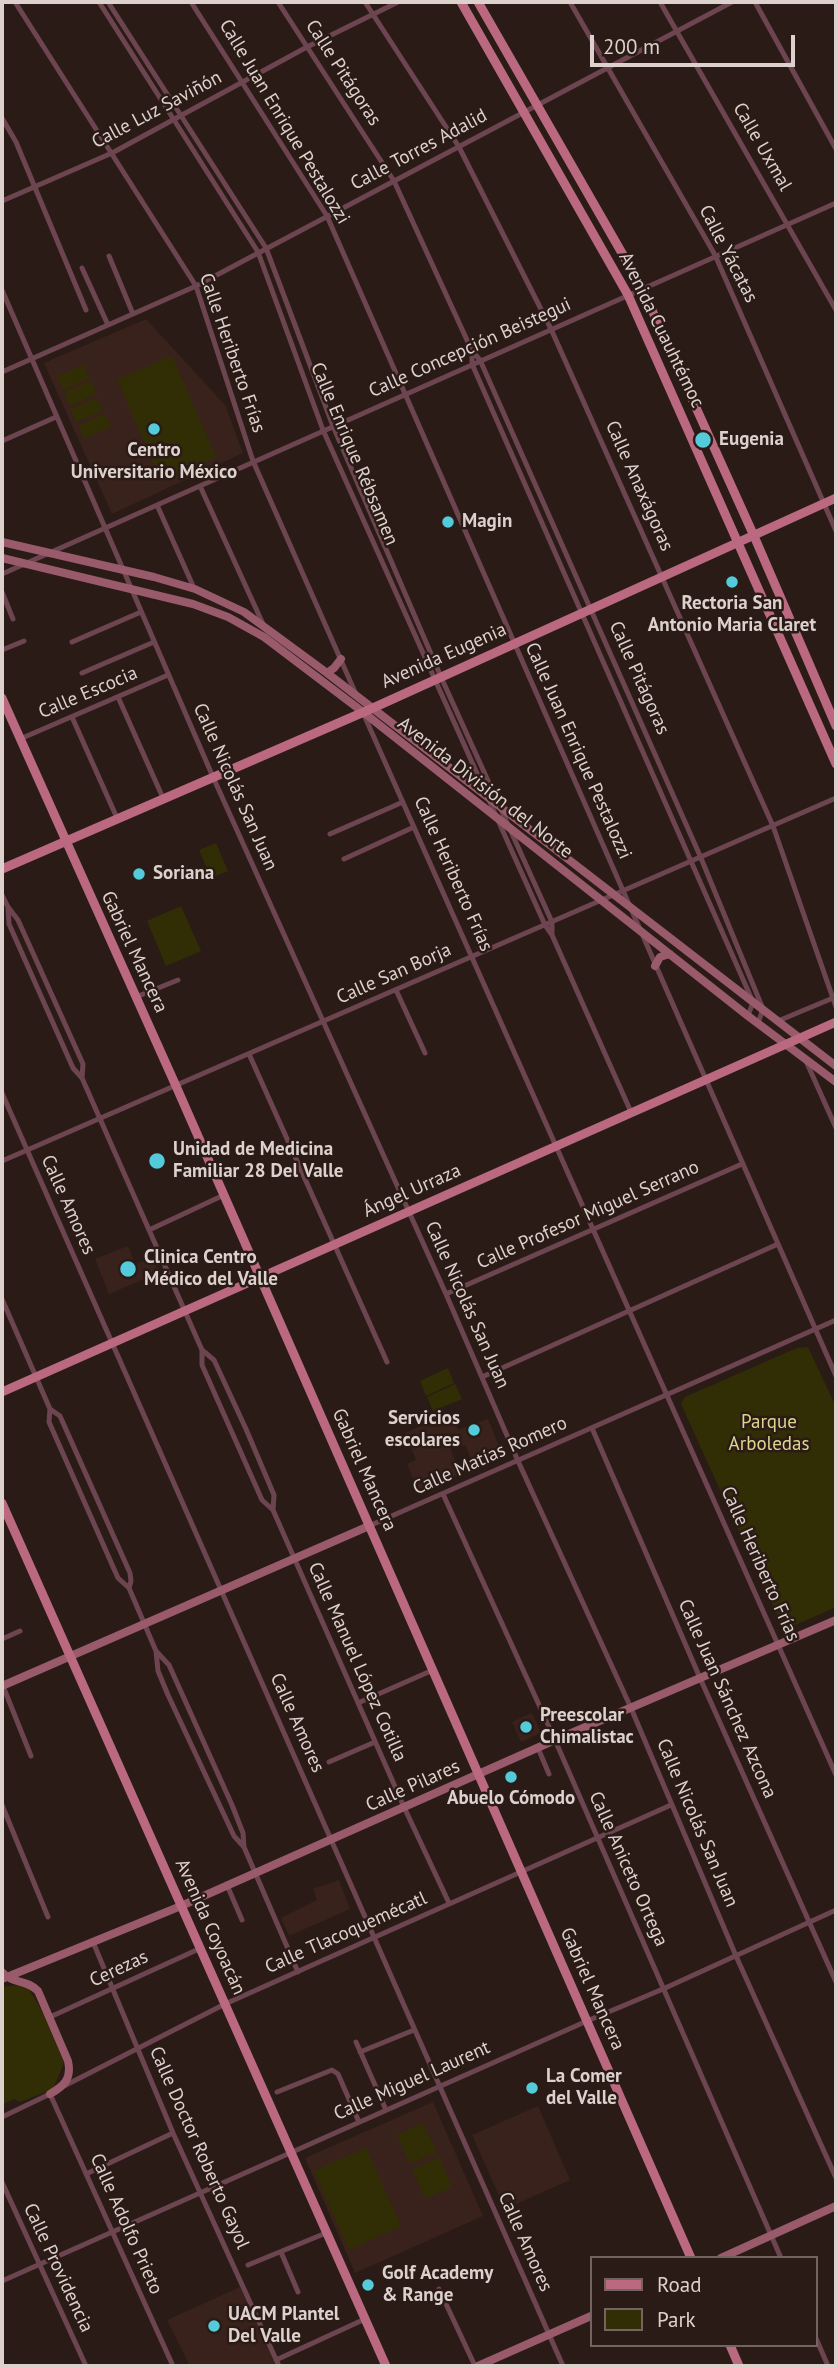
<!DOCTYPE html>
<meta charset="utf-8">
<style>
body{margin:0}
#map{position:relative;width:838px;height:2368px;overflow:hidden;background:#2b1b16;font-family:"PT Sans",sans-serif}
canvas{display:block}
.frame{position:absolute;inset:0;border:4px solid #dcd1cd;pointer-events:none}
.legend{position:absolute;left:590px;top:2256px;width:228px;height:91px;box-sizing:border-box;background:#2b1b16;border:2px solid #72645f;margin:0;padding:9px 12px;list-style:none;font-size:21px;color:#dcd1cd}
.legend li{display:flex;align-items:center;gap:14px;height:35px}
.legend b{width:35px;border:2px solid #72645f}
.scale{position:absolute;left:590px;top:35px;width:205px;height:32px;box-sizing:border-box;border:4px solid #dcd1cd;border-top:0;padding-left:9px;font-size:21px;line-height:24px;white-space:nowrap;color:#dcd1cd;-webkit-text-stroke:5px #2b1b16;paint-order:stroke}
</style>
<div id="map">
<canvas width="838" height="2368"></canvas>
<div class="frame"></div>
<ul class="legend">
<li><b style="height:9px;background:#ba6980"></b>Road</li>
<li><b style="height:19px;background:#312e05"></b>Park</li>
</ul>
<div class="scale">200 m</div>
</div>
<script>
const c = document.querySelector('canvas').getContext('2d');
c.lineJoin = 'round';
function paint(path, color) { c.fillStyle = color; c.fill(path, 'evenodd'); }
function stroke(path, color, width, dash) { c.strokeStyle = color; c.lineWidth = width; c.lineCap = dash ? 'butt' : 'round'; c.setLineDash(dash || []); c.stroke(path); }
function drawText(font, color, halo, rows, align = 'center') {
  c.font = font + ' "PT Sans",sans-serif'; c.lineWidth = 5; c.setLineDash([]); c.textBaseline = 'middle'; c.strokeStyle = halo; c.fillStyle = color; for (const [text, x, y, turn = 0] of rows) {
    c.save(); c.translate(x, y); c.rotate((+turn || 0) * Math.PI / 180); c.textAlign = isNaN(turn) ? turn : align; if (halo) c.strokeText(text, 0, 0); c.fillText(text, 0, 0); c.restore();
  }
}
const built = new Path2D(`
 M146,319L225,405L243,453L112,514L44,363Z
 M128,1246L135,1264L153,1258L159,1273L109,1294L95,1259Z
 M451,1413L458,1430L488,1419L501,1451L473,1463L465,1445L461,1446L459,1441L449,1445L460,1474L419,1492L407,1464L416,1460L405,1433Z
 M532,1713L541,1733L521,1742L512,1722Z
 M339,1880L350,1909L289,1936L281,1918L317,1900L313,1889Z
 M433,2102L483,2216L355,2273L305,2158Z
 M538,2106L570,2180L505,2209L472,2135Z
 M240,2287L276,2366H190L167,2320Z`);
const green = new Path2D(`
 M172,356L216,457L161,481L117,379Z
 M84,365L89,378L63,390L57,376Z
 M91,381L96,394L70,406L64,392Z
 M97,398L103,411L76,422L70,409Z
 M105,414L111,427L84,439L79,425Z
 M216,843L228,871L211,878L199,850Z
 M181,906L201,951L166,966L147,921Z
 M808,1347L836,1407V1607L784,1630L681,1404L685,1397L797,1348Z
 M448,1368L454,1383L426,1396L420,1381Z
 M455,1384L462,1399L433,1411L427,1397Z
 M26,1984L44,2015L64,2063L53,2089L20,2102L14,2099L2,2105V1987Z
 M423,2123L437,2152L410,2164L397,2135Z
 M366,2148L401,2226L349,2250L314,2171Z
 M439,2157L452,2187L425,2199L412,2169Z`);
const street = new Path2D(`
 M15,2L196,286L253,461L355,692
 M99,2L258,252L323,430L545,925L552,935L631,1112
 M108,2L266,248L333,426L441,677L552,922V933
 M191,2L327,216L836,1376
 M278,2L394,181L472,351L480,360L701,858L763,1009L758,1023
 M365,2L459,147L551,329L773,826L836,1007
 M570,2L715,255L836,531
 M660,2L836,310
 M755,2L836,149
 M2,118L16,142L86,310
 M2,201L112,153L307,47L398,2
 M109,256L133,314
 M82,268L108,325
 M2,290L213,777L446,1294L518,1461L631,1708L736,1956L836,2178
 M472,351V364L753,1002L748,1016
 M2,372L196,286L732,2
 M2,441L56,417
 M200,486L263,624
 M157,505L194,588
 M2,574L836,203
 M2,592L13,619
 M72,642L141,612
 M2,650L24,641
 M82,673L154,642
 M118,697L163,798
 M364,715L836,1775
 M72,717L117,818
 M20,739L168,675
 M330,834L403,802
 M344,859L414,827
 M2,895L8,907L18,920L83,1064L82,1078
 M8,907L9,924L73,1068L82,1078L202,1350V1365L262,1500L273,1510
 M396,990L425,1053
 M136,997L178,980
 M778,1021L833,998
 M249,1054L387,1362
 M806,1061L836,1128
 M2,1093L563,2366
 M2,1161L836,798
 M149,1230L224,1195
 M446,1294L742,1164
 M2,1299L50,1409L49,1422L118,1578L129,1588L156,1651L158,1671L168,1695L234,1836L244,1847
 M202,1350L214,1360L246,1429L274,1495L273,1510L404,1807L449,1903
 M482,1377L778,1244
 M50,1409L60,1416L130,1573L131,1581L129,1588
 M592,1428L700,1678L836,1982
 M443,1494L555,1740L781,2258
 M369,1526L836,1320
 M2,1639L20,1631
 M156,1651L169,1665L232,1805L243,1833L244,1847L298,1972
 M3,1686L31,1756
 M358,1703L433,1670
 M538,1748L549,1774
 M329,1762L375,1742
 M2,1805L48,1917
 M227,1885L242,1920
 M93,1942L173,2133L279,2366
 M50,2017L201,1948
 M356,2042L386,2110
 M360,2052L414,2030
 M64,2086L225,2004L671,1805
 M277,2092L332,2070L338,2074L359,2122
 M2,2117L50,2094L173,2366
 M86,2174L173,2133
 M2,2182L86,2366
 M281,2252L298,2292
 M248,2265L326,2233
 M2,2281L587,2021L663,1989L836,1910
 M439,2289L475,2366
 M815,2336L828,2366
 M276,2360L365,2319`);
const secondary = new Path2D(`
 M2,542L154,577L195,589L244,612L327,673L836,1066
 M2,558L193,604L228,617L264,637L363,712L748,1016L836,1082
 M327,673L334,668L341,659
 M655,966L660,957L670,954
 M2,1686L369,1526
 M2,1972C12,1984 27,1979 38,1991L68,2061C72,2079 64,2086 50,2094
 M2,1979L181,1906L555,1740L836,1620
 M721,2258L836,2206
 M478,2366L591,2316`);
const primary = new Path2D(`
 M461,2L628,295L836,764
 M478,2L642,288L754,536L836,726
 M2,698L176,1086L691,2258
 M2,869L373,708L836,498
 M2,1392L836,1022
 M2,1503L386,2366
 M730,2345L739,2366`);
const markers = [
 [154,429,7,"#53cbdb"],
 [703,440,9,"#53cbdb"],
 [448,522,7,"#53cbdb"],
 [732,582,7,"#53cbdb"],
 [139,874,7,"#53cbdb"],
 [157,1161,9,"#53cbdb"],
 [128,1269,9,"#53cbdb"],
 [474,1430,7,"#53cbdb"],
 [526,1727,7,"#53cbdb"],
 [511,1777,7,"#53cbdb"],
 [532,2088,7,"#53cbdb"],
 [368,2285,7,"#53cbdb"],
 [214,2326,7,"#53cbdb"]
];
const streetNames = [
 ["Calle Pitágoras",343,73,57],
 ["Calle Luz Saviñón",157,110,-28],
 ["Calle Juan Enrique Pestalozzi",284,122,59],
 ["Calle Uxmal",762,147,60],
 ["Calle Torres Adalid",419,150,-28],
 ["Calle Yácatas",728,254,63],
 ["Avenida Cuauhtémoc",661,330,64],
 ["Calle Concepción Beistegui",470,348,-24],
 ["Calle Heriberto Frías",232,353,71],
 ["Calle Enrique Rébsamen",354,454,67],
 ["Calle Anaxágoras",639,486,66],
 ["Avenida Eugenia",444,656,-24],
 ["Calle Pitágoras",639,678,66],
 ["Calle Escocia",88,693,-23],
 ["Calle Juan Enrique Pestalozzi",578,751,66],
 ["Calle Nicolás San Juan",235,787,66],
 ["Avenida División del Norte",485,788,38],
 ["Calle Heriberto Frías",453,874,66],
 ["Gabriel Mancera",134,952,65],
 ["Calle San Borja",394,974,-24],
 ["Ángel Urraza",412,1191,-24],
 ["Calle Amores",68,1205,66],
 ["Calle Profesor Miguel Serrano",588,1215,-24],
 ["Calle Nicolás San Juan",467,1305,66],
 ["Calle Matías Romero",490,1456,-24],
 ["Gabriel Mancera",364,1470,66],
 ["Calle Heriberto Frías",760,1564,66],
 ["Calle Manuel López Cotilla",357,1662,66],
 ["Calle Juan Sánchez Azcona",727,1699,66],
 ["Calle Amores",297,1723,66],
 ["Calle Pilares",413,1786,-24],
 ["Calle Nicolás San Juan",697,1823,67],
 ["Calle Aniceto Ortega",628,1869,66],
 ["Avenida Coyoacán",210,1927,66],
 ["Calle Tlacoquemécatl",346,1933,-24],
 ["Cerezas",119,1969,-25],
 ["Gabriel Mancera",592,1989,66],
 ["Calle Miguel Laurent",412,2081,-24],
 ["Calle Doctor Roberto Gayol",199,2148,66],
 ["Calle Adolfo Prieto",126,2224,66],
 ["Calle Amores",525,2242,66],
 ["Calle Providencia",58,2268,65]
];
const poiNames = [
 ["Eugenia",719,440],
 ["Centro",154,451,"center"],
 ["Universitario México",154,473,"center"],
 ["Magin",462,522],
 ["Rectoria San",732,604,"center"],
 ["Antonio Maria Claret",732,626,"center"],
 ["Soriana",153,874],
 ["Unidad de Medicina",173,1150],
 ["Familiar 28 Del Valle",173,1172],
 ["Clinica Centro",144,1258],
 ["Médico del Valle",144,1280],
 ["Servicios",460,1419,"right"],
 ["escolares",460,1441,"right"],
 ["Preescolar",540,1716],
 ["Chimalistac",540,1738],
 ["Abuelo Cómodo",511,1799,"center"],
 ["La Comer",546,2077],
 ["del Valle",546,2099],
 ["Golf Academy",382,2274],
 ["& Range",382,2296],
 ["UACM Plantel",228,2315],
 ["Del Valle",228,2337]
];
const parkNames = [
 ["Parque",769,1423],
 ["Arboledas",769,1445]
];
paint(built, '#38221b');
paint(green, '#312e05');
stroke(street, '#6d4550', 5);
stroke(secondary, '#995a6b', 8);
stroke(primary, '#ba6980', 9);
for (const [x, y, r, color] of markers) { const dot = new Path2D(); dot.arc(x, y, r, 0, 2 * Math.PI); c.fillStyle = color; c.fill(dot); stroke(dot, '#2b1b16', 2.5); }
drawText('19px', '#dcd1cd', '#2b1b16', streetNames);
drawText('bold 19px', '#dcd1cd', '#2b1b16', poiNames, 'left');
drawText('19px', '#dcd78d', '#2b1b16', parkNames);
</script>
